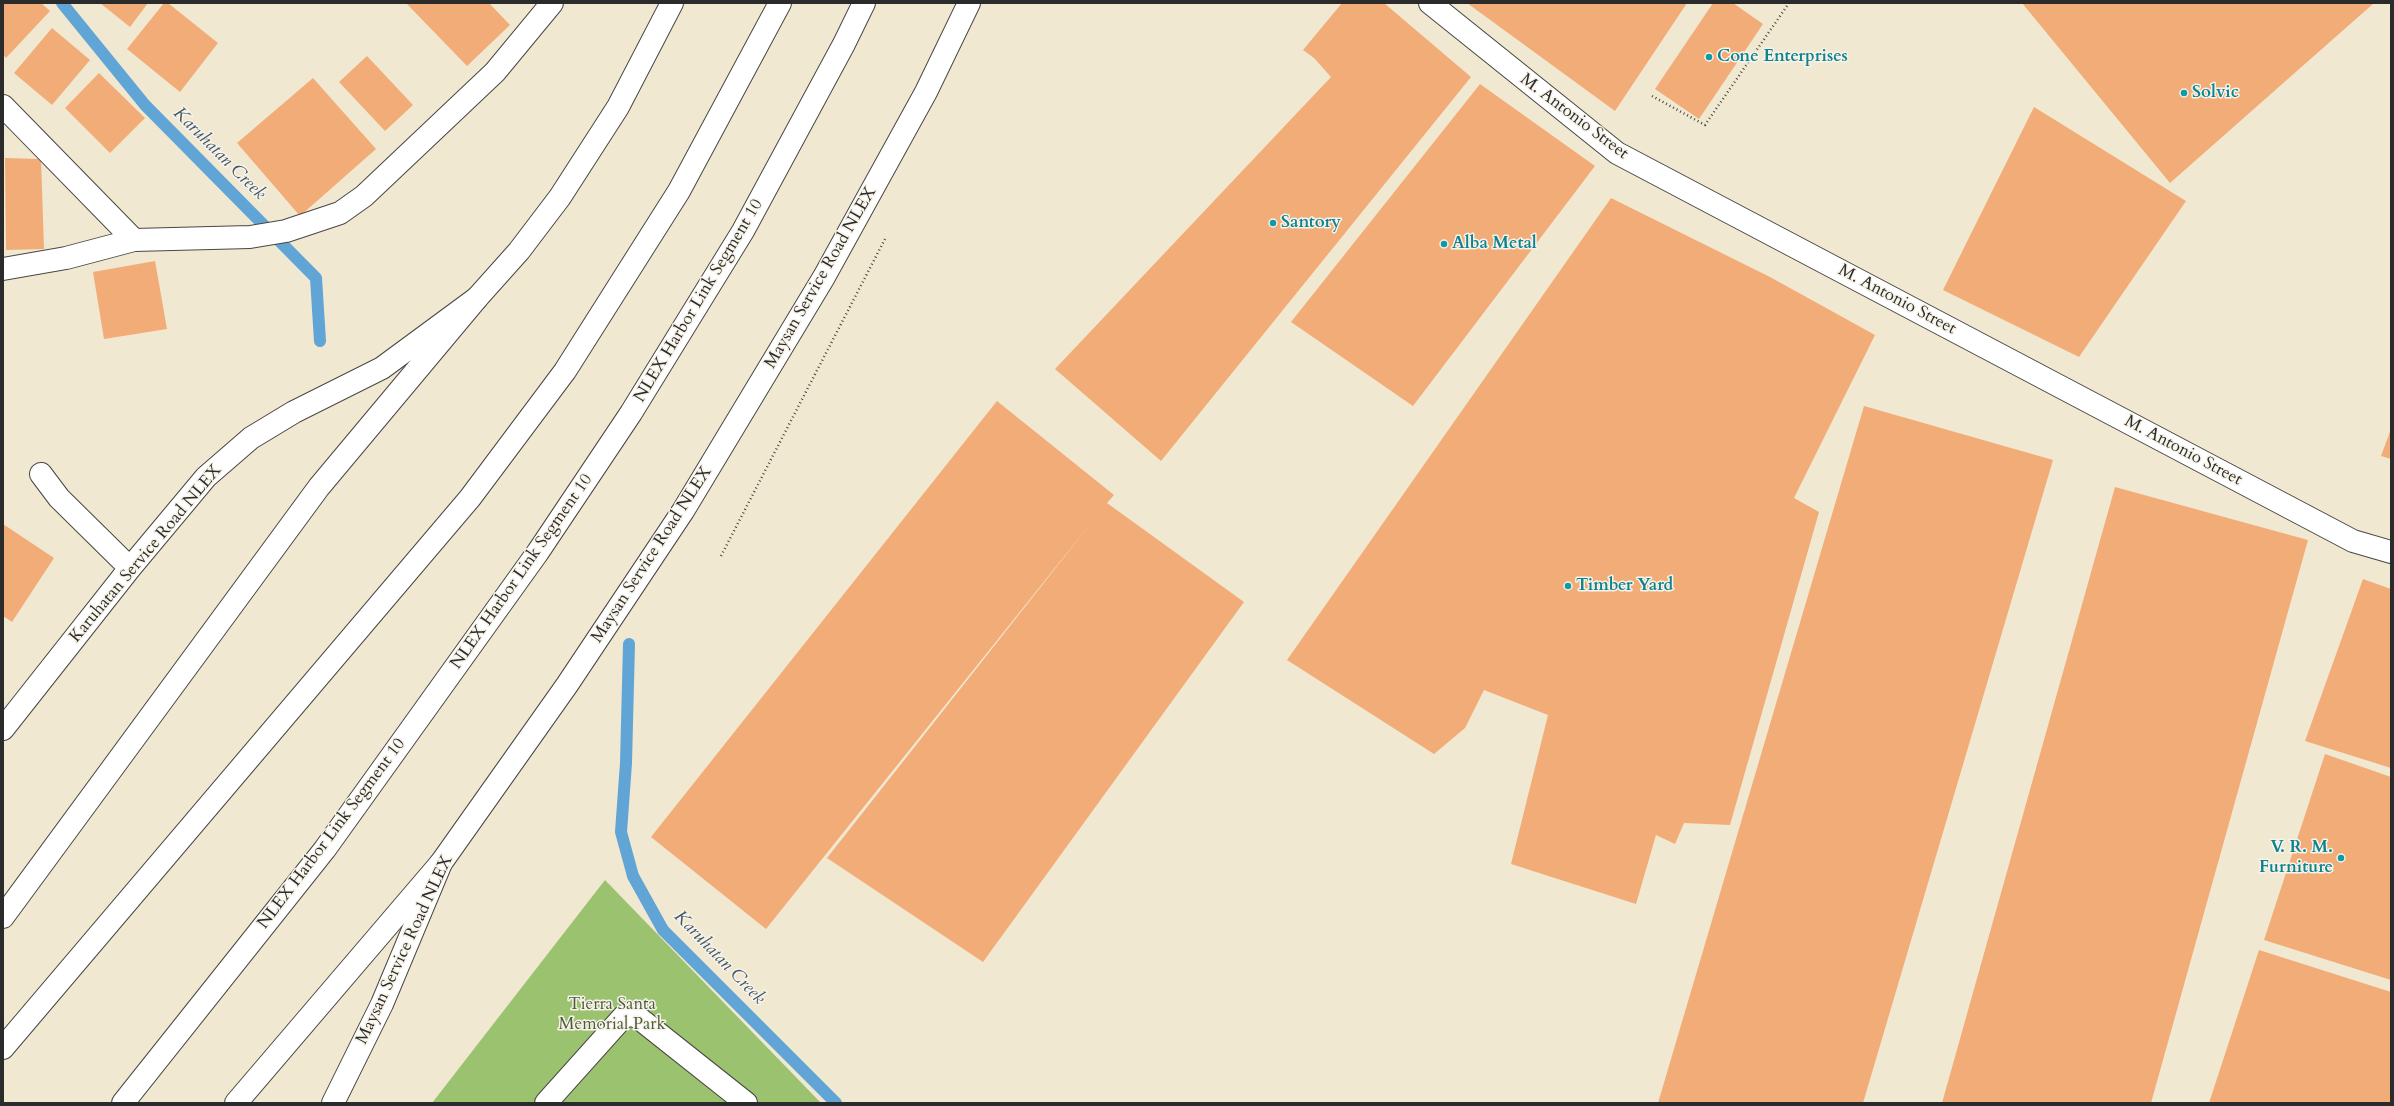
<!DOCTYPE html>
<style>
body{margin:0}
#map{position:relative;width:2394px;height:1106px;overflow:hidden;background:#f1e8d1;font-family:Cardo,serif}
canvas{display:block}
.frame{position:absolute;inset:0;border:4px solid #2b2b2b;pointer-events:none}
</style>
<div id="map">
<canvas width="2394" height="1106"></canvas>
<div class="frame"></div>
</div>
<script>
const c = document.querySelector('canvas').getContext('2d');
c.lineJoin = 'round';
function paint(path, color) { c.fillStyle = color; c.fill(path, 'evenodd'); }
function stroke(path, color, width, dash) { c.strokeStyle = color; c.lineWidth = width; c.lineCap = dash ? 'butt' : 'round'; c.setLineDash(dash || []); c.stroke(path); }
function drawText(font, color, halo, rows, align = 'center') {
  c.font = font + ' Cardo,serif'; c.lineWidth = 3; c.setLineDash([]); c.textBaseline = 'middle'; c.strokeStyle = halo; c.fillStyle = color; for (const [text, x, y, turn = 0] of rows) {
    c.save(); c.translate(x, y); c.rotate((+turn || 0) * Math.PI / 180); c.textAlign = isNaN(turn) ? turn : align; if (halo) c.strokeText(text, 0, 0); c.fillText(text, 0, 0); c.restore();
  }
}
const green = new Path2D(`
 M605,880L821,1103H432Z`);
const stream = new Path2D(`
 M62,3L145,105L316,278L320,341
 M629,644L626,763L621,832L633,876L663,930L836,1103`);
const building = new Path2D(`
 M3,3H41L50,11L6,58L3,54Z
 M100,3H148L130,27Z
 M164,3H168L218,43L180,92L127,49Z
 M406,3H489L510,25L467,66Z
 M1342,3H1384L1471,77L1161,461L1055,369L1331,77L1314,58L1303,50Z
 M1467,3H1687L1615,111Z
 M1713,3H1733L1763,24L1699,119L1655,89Z
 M2022,3H2374L2170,183Z
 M52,28L90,60L52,105L14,73Z
 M367,56L413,105L385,131L339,82Z
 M99,73L145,118L110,153L65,108Z
 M313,78L376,149L300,216L237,143Z
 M1480,84L1595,166L1413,406L1291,322Z
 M2034,107L2186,201L2079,357L1943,290Z
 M5,158L41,159L44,249L6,250Z
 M1611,198L1770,277L1875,335L1794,498L1819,512L1730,825L1684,823L1675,844L1656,835L1636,904L1511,864L1548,715L1484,690L1465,728L1434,754L1287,660Z
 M155,261L167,329L104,339L93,272Z
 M997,401L1114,495L1107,503L1244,602L983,962L827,858L1095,518L766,929L651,837Z
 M1864,406L2053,460L1863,1103H1658Z
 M2391,429V459L2381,456Z
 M2115,487L2308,540L2151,1103H1942Z
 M3,524L54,558L12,622L3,616Z
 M2363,579L2391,589V768L2305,741Z
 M2325,754L2391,777V980L2264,940Z
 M2259,950L2391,992V1103H2209Z`);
const path = new Path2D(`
 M1652,96L1705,125L1789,3
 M721,556L885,239`);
const minor = new Path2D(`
 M1430,3L1617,153L2353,541L2391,552
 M3,106L134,240
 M3,269L66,258L134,240L250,237L286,231L340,213L364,196L495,72L552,3
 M41,474L59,498L130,568
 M3,729L130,568L206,477L251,438L294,412L382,368L477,298L519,251L560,197L618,107L672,3
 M333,1103L382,1004L441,863L567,685L683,511L824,277L926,92L969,3
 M546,1103L624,1016L635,1015L746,1103`);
const highway = new Path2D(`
 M3,917L319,487L477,298
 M3,1048L470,498L565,371L679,191L780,3
 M123,1103L325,849L538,552L631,413L743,231L844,44L864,3
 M236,1103L441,863`);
const markers = [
 [1709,57,4,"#0f9aa8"],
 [2184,93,4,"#0f9aa8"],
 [1273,223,4,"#0f9aa8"],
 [1444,244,4,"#0f9aa8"],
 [1568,586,4,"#0f9aa8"],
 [2341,858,4,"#0f9aa8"]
];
const cultureNames = [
 ["Cone Enterprises",1717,57],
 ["Solvic",2192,93],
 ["Santory",1281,223],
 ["Alba Metal",1452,244],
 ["Timber Yard",1576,586],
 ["V. R. M.",2333,848,"right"],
 ["Furniture",2333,868,"right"]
];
const streetNames = [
 ["M. Antonio Street",1574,117,37],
 ["Maysan Service Road NLEX",821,278,-60],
 ["M. Antonio Street",1897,300,28],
 ["NLEX Harbor Link Segment 10",699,301,-59],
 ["M. Antonio Street",2183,451,28],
 ["Karuhatan Service Road NLEX",146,554,-50],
 ["Maysan Service Road NLEX",652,555,-57],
 ["NLEX Harbor Link Segment 10",522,572,-55],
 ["NLEX Harbor Link Segment 10",332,834,-53],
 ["Maysan Service Road NLEX",405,950,-65]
];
const parkNames = [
 ["Tierra Santa",612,1005],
 ["Memorial Park",612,1025]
];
const waterNames = [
 ["Karuhatan Creek",219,154,45],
 ["Karuhatan Creek",719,958,46]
];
paint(green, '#9bc36f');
stroke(stream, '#61a5d6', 12);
paint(building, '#f2ac78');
stroke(minor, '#494744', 24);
stroke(highway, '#494744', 24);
stroke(path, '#494744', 2.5, [1, 3]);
stroke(minor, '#fff', 22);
stroke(highway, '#fff', 22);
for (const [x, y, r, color] of markers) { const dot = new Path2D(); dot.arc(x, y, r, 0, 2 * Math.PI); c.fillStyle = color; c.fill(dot); stroke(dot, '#f7f3e8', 1.5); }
drawText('bold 17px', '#0d838f', '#f7f3e8', cultureNames, 'left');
drawText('17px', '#2b2b2b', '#f7f3e8', streetNames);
drawText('17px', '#4d593f', '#f7f3e8', parkNames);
drawText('italic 18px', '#3e5667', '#f7f3e8', waterNames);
</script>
